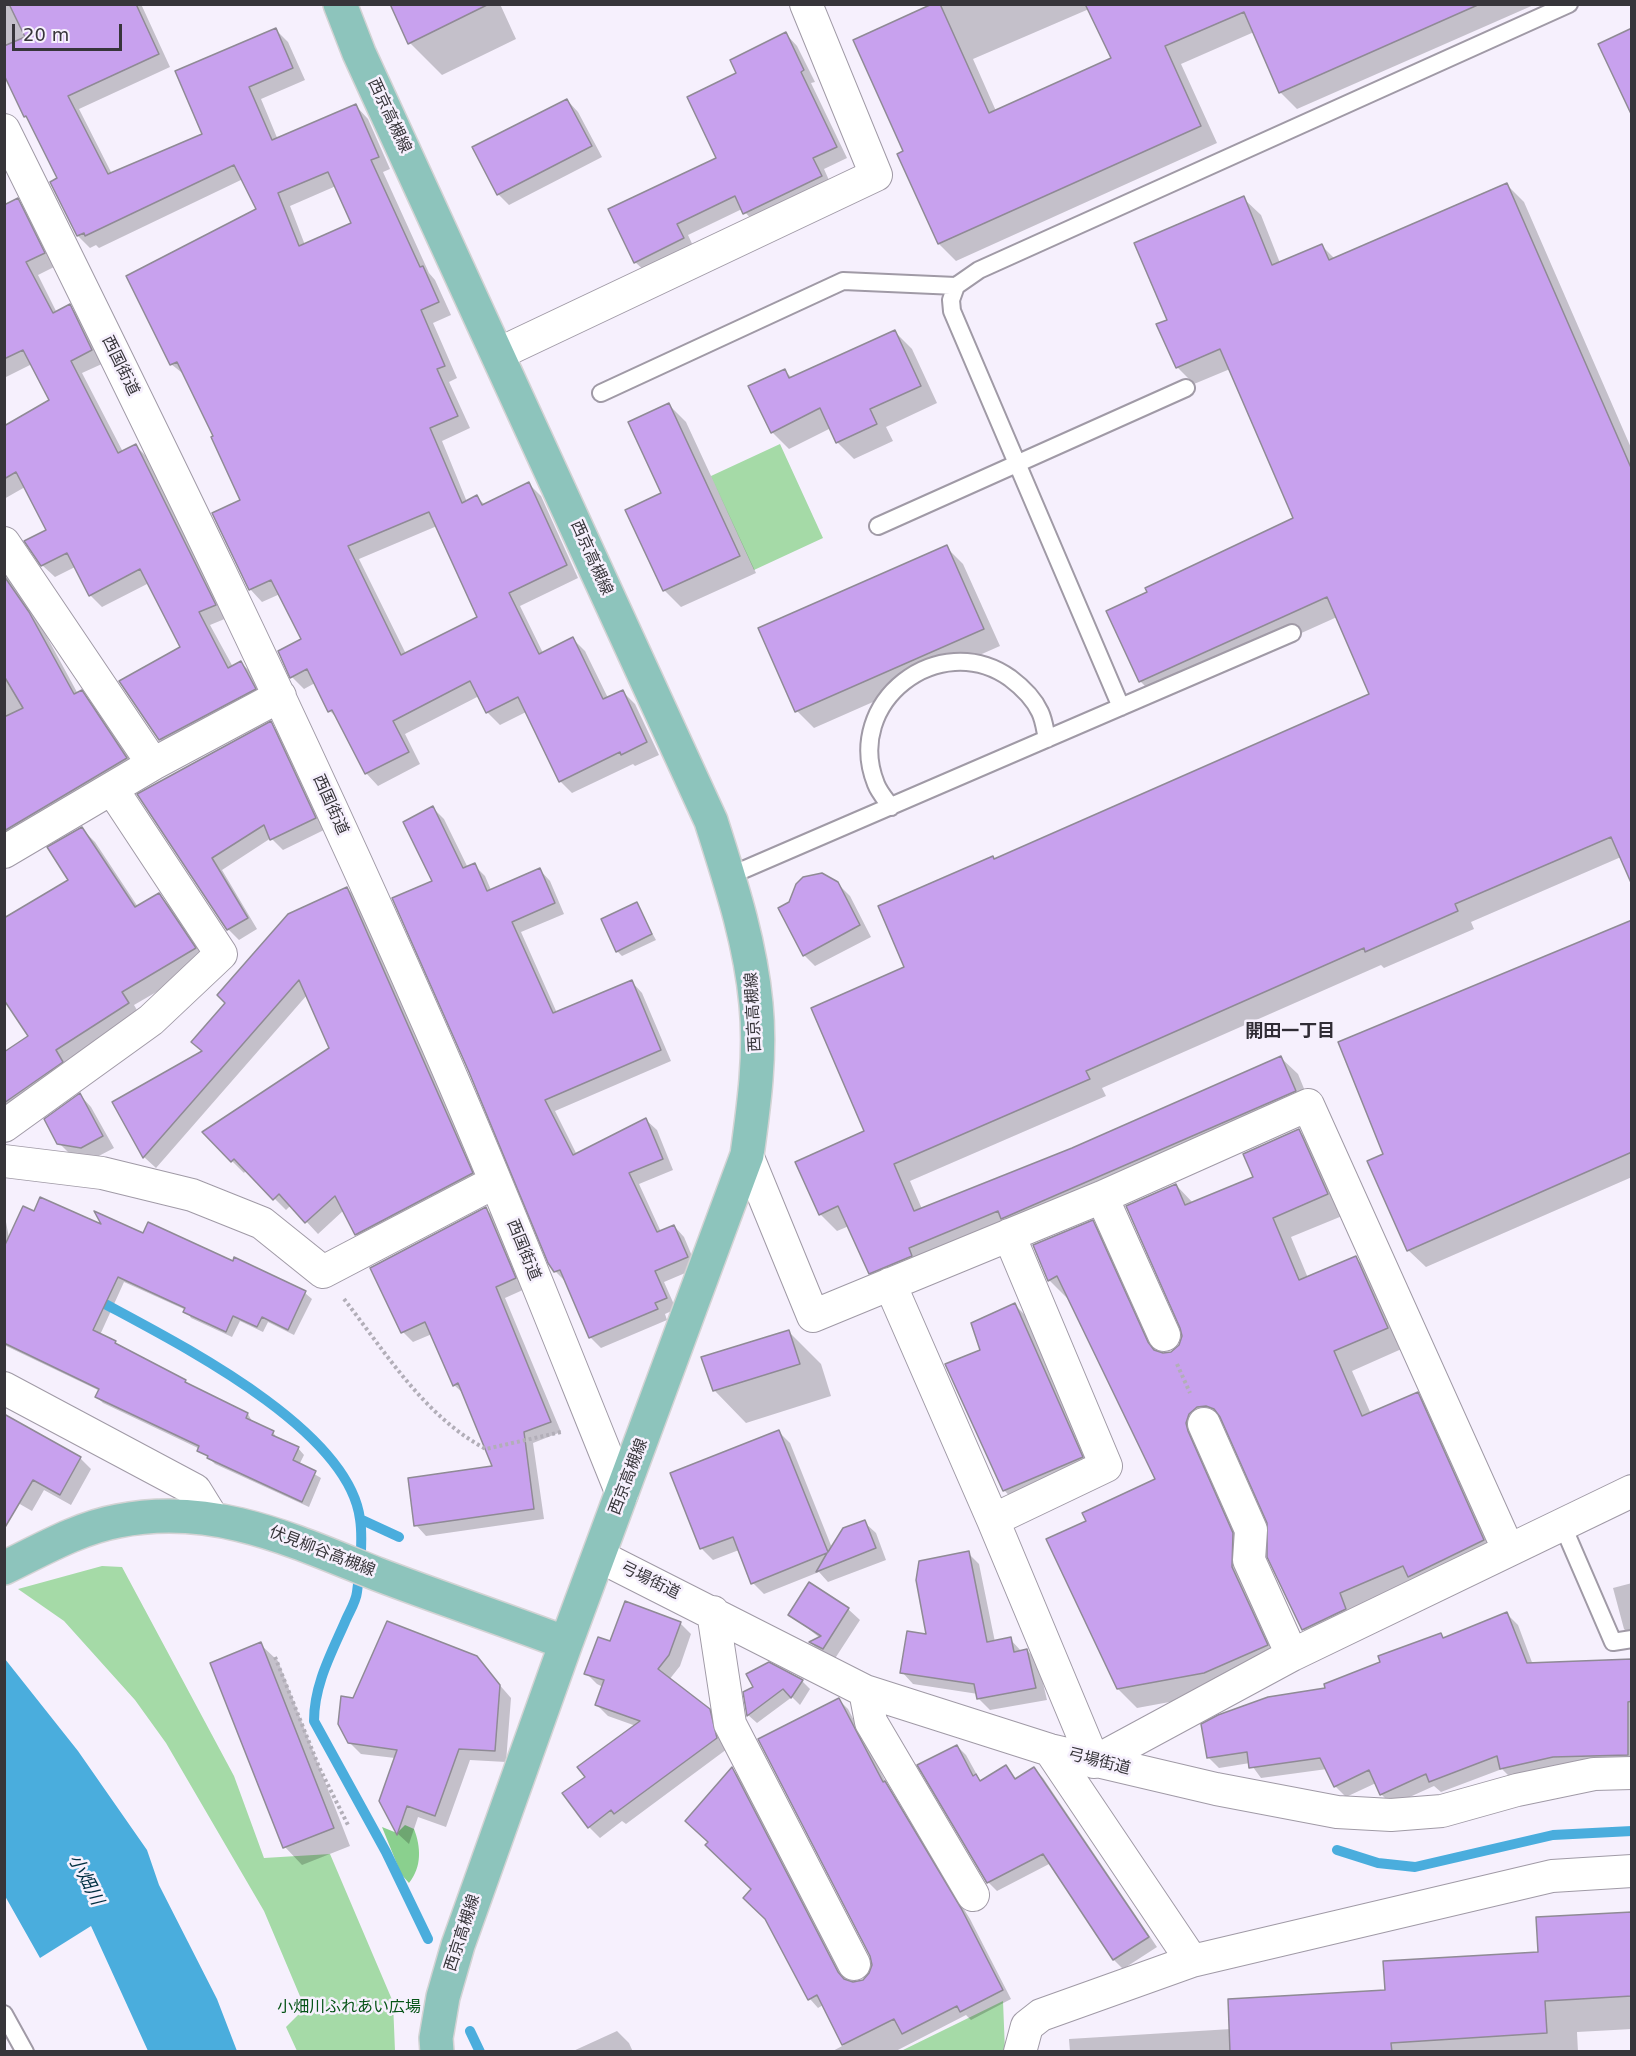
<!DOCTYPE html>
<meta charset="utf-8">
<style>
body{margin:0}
#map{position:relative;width:1636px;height:2056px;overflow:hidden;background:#f6f0fd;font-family:"DejaVu Sans",sans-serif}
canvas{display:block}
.frame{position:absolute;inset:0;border:6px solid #37353a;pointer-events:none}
.scale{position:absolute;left:12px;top:24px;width:110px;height:27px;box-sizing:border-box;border:3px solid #37353a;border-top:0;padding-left:8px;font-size:18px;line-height:21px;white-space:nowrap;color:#37353a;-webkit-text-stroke:4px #f6f0fd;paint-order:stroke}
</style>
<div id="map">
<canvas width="1636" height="2056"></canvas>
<div class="frame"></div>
<div class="scale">20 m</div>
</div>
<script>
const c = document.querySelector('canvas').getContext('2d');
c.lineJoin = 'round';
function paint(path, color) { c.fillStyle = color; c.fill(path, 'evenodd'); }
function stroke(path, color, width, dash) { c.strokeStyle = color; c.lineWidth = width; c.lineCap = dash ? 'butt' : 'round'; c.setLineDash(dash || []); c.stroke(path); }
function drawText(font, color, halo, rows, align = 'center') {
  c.font = font + ' "DejaVu Sans","Noto Sans JP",sans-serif'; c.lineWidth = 5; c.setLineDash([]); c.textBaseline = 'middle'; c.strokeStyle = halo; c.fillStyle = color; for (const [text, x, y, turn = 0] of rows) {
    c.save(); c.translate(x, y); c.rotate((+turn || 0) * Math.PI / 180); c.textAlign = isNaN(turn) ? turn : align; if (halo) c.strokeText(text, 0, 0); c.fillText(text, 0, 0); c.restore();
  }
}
const green = new Path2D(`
 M780,444L823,538L754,570L711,476Z
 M102,1566L122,1567L234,1776L264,1858L330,1854L393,2002L395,2051H297L286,2027L305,2008L264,1911L166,1743L135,1700L64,1621L18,1589Z
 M1003,2001L1005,2051H901Z`);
const forest = new Path2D(`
 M405,1825L414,1829C421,1847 422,1867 409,1883L401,1874L382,1827L397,1833Z`);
const water = new Path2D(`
 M5,1659L78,1751L147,1850L159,1885L217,1999L237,2051H148L91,1926L40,1958L5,1896Z`);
const shadow = new Path2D(`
 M4,4H141L170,67L79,109L112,174L204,135L276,30L288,42L305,80L261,99L278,140L356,106L368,119L390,169L383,172L429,273L435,280L451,315L433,323L457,378L449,382L470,428L442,441L467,502L477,497L485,505L529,484L541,496L578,578L520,606L543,653L573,639L585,651L608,698L623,692L635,704L659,755L635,766L633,764L572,793L560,781L526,712L500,725L488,713L479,696L405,734L420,764L378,786L366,773L339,720L330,711L315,683L304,689L292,677L303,640L280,594L262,602L250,589L242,501L186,376L171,364L128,276L258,210L243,179L99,248L96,245L90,248L78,236L59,178L30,122L25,116L4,72ZM336,186L353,224L305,245L290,206ZM437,526L479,618L406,654L359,559Z
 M391,4H500L516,39L442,75L410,43Z
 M936,4H1536L1297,109L1280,92L1254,32L1181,64L1217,143L956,261L939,244L899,154L905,152ZM1089,9L1113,58L996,111L973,59Z
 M786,34L797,46L815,82L811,83L847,158L824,169L832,187L756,224L742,209L688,235L695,250L647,273L635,262L718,159L738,73Z
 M567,100L578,112L602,157L509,205L498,194Z
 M1506,184L1524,202L1632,450V882L1621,857L1471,922L1474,929L1384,968L1381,965L1102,1088L1106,1096L910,1181L922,1209L1073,1149L1280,1057L1298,1074L1312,1108L887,1290L870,1273L849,1226L837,1231L820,1214L866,1132L906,968L993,857L995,860L1371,695L1337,617L1157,698L1140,681L1295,519L1230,369L1194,384L1177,367L1169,321L1243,198L1261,215L1280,263L1321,245L1335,259Z
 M17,200L30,212L56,266L38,275L57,313L70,306L82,319L104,363L82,373L123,452L136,446L148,458L227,618L210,625L233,667L241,663L254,675L267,701L173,752L160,740L121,682L182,648L149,583L102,607L90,595L75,567L55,577L42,565L48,531L25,487L4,499V426L51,401L32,364L4,378V206Z
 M895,332L912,349L937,403L886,427L893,441L854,459L837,442L831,428L789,449L772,432L784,370L793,379Z
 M669,405L686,422L756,573L681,607L664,590L663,494Z
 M946,547L963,564L1000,646L814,728L797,711Z
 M4,572L41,626L78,694L81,692L94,705L139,771L4,851Z
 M270,723L281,734L326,829L283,850L271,838L222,870L257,929L239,940L228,929L139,795Z
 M433,808L444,819L468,868L474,865L485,876L491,890L540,870L550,881L564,914L521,932L557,1013L632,982L642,993L671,1061L555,1111L577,1155L646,1120L657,1130L673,1170L639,1184L661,1232L674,1226L684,1237L697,1268L664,1282L676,1309L665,1314L667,1320L601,1348L590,1337L566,1282L555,1271L394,899L434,882Z
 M82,829L95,842L138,907L159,895L172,908L208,962L134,1005L141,1017L4,1115V1053L30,1036Z
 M838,884L850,896L871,937L815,966L804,955Z
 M347,888L359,900L483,1186L368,1246L356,1234L344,1210L318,1234L291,1205L286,1210L246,1170L244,1173L232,1161L330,1049L307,995L156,1168L144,1157L114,1102L204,1052Z
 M636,904L656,940L622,956L617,951Z
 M1632,922V1177L1426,1267L1408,1250L1385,1154Z
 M80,1095L91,1107L114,1148L93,1159L71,1155L59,1143Z
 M1299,1131L1318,1150L1347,1214L1291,1237L1308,1278L1356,1258L1375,1277L1406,1347L1352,1371L1371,1414L1417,1394L1437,1413L1503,1560L1322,1649L1303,1629L1269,1522L1226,1425L1217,1426L1286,1665L1224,1692L1137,1708L1118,1689L1088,1522L1157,1480L1068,1299L1049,1280L1092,1222L1112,1241L1162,1354L1173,1353L1180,1346L1183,1338L1176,1185L1194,1204L1255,1177Z
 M486,1209L496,1219L525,1289L505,1298L561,1432L533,1443L544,1519L426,1536L416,1525L494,1468L465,1395L454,1385L432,1334L413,1342L403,1332Z
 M4,1211L13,1260L105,1227L144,1235L234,1263L235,1259L305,1293L312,1299L294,1335L268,1322L263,1332L240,1321L232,1337L191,1318L186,1310L124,1282L100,1335L190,1386L248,1414L253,1423L273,1432L278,1440L298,1448L304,1455L299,1465L321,1478L309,1507L215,1464L200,1449L103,1403L97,1397L100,1391L4,1345Z
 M1015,1305L1026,1316L1093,1469L1015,1502L1004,1490L982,1351Z
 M789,1332L821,1364L831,1396L746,1423L714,1390Z
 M15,1422L81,1459L91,1469L71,1505L44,1490L32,1511L4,1495Z
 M779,1432L790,1443L832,1548L864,1522L876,1533L886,1560L828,1582L819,1572L764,1594L753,1583L739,1550L713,1560L702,1549L672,1474Z
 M968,1553L979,1564L995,1642L1010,1639L1022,1652L1027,1650L1038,1662L1047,1700L990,1710L979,1699L978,1694L913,1684L902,1672L928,1635Z
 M1632,1583V1637L1624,1629L1613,1588Z
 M809,1584L848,1609L860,1620L834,1660L822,1653L811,1643L820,1638L790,1614Z
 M1507,1614L1518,1625L1533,1665L1632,1661V1767L1512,1779L1502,1769L1441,1792L1434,1786L1392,1805L1381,1794L1376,1783L1346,1797L1335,1786L1327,1769L1261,1778L1250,1763L1219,1768L1208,1757L1328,1689L1382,1663L1440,1635L1445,1639Z
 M680,1623L691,1634L680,1666L669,1680L719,1722L727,1749L626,1824L622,1821L600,1838L589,1827L587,1777L636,1726L608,1716L597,1705L603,1687L597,1684L586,1673L611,1643Z
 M260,1644L278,1661L350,1846L302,1865L285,1847Z
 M476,1658L511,1698L506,1762L470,1760L446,1827L418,1817L409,1844L398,1834L380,1801L395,1758L361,1754L349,1742Z
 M802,1681L810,1689L800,1705L792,1697L757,1723L748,1715L745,1693Z
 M839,1700L848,1709L888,1786L970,1919L1011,1999L971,2020L966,2015L894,2052H831L844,2045L823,2005L818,2008L810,1999L753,1889L732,1769L741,1778L846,1981L854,1983L863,1981L871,1974L873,1964Z
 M957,1746L966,1755L981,1782L1005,1766L1017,1780L1034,1769L1043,1778L1157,1947L1123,1969L1114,1960L1051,1863L997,1891L988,1882Z
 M1632,1913V2029L1577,2032L1578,2052H1070L1069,2039L1231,2029L1387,1992L1540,1954Z
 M617,2031L629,2043L633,2052H571Z`);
const stream = new Path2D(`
 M94,1298C169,1339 348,1426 360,1519C363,1538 360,1573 357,1592C356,1602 349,1612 345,1622C331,1654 314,1685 314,1721L386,1852L428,1939
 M360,1519L399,1537
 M1337,1850L1378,1863L1415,1867L1553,1835L1632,1831
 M470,2031L480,2052`);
const building = new Path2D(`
 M9,4H136L159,54L68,96L108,174L202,134L175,71L276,28L293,68L249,87L272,140L356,104L379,157L371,160L420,267L423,266L439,302L421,310L445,366L437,369L458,416L430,428L462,503L477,495L482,505L529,482L567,565L509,593L539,654L573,637L603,699L623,690L647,742L621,755L620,752L559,782L518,697L486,713L470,681L393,721L409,752L365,774L332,710L328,712L307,669L290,678L278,651L301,639L271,580L249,590L212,513L240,500L211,437L213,436L177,362L170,365L126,276L256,209L234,165L85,236L84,233L77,236L50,182L57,178L26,116L24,117L4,75V46L25,37ZM328,172L351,223L299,246L278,193ZM429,512L477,617L401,655L348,546Z
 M390,4H489L408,44Z
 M932,4H940L989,113L1111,58L1085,4H1480L1279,93L1244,12L1165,46L1201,126L938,244L897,154L903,151L853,40Z
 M1632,28V116L1598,44Z
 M786,32L804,70L801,72L837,147L813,158L822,176L743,214L735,196L677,224L684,238L634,263L608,209L716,158L687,97L736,73L730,60Z
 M567,99L592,146L497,195L472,147Z
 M1507,183L1632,470V885L1611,837L1455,904L1458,911L1365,952L1364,948L1086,1071L1090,1079L894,1164L914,1211L1072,1148L1281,1056L1296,1091L1001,1219L998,1211L909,1248L912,1256L869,1274L838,1206L819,1215L795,1162L864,1131L811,1008L904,967L878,906L993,856L994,859L1369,694L1327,597L1139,682L1106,611L1147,592L1145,588L1293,518L1220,349L1176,368L1156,324L1167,320L1134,243L1244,196L1272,265L1322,244L1329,260Z
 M18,198L45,253L26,262L53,313L70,304L92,350L71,361L118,453L136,444L216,605L199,612L228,668L241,661L256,689L159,740L119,681L180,647L140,569L89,596L67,553L41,566L24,541L46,530L16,472L4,479V426L49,400L23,350L4,359V205Z
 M895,330L921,386L870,409L877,424L836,443L820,408L771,433L748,386L785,369L789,378Z
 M669,403L740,556L663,591L625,510L661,493L628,422Z
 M947,545L984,629L795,712L758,628Z
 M4,576L29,612L74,694L82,690L127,758L4,831V717L23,708L4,676Z
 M271,721L316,818L270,840L264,825L212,858L248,918L227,930L137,794Z
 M433,806L463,868L475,863L487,891L540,868L555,903L512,922L553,1013L632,980L661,1050L545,1100L573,1155L646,1118L663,1159L629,1173L657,1232L674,1225L688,1257L655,1271L667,1298L655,1303L658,1309L589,1338L560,1270L554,1272L548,1263L469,1072L392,898L432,881L403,822Z
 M82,827L135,907L159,893L196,948L122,992L129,1003L56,1050L63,1062L4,1103V1052L28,1036L4,1000V918L68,880L47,847Z
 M822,873L838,882L860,925L803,956L778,908L789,902L796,884L803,877Z
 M347,887L473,1173L355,1235L335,1196L305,1223L279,1194L273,1200L234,1159L231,1162L202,1132L329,1048L299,980L143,1158L112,1102L202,1051L191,1042L225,1003L217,995L288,914Z
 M637,902L652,934L616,952L601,919Z
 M1632,920V1152L1407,1251L1367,1161L1383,1154L1338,1042Z
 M80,1093L103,1136L81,1148L57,1144L44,1119Z
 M1299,1129L1328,1194L1273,1218L1299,1280L1356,1256L1388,1328L1334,1351L1362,1416L1418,1392L1484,1540L1408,1577L1403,1566L1340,1593L1346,1609L1302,1630L1267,1557V1523L1220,1417L1214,1409L1206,1406L1197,1407L1189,1414L1186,1423L1188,1431L1233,1533L1232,1567L1268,1645L1204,1673L1117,1689L1046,1539L1086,1521L1082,1513L1155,1479L1057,1276L1048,1281L1033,1245L1093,1220L1148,1342L1154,1350L1163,1353L1171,1352L1179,1345L1182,1336L1180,1328L1126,1206L1176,1184L1185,1205L1253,1177L1243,1154Z
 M40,1197L101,1224L94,1211L143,1233L148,1222L233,1261L234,1257L306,1291L288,1330L262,1317L257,1327L233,1316L226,1332L183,1312L185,1308L118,1277L93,1330L116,1341L115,1343L186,1380L185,1382L248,1413L246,1418L274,1431L272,1435L299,1447L293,1460L316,1471L302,1502L207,1458L208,1456L197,1451L199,1446L95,1397L99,1389L4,1343V1247L23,1206L34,1211Z
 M486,1207L516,1278L496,1287L551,1422L524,1432L534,1509L414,1526L408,1478L492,1466L458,1383L453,1386L425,1322L401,1333L370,1268Z
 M1015,1303L1083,1457L1003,1491L945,1364L980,1350L971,1323Z
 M789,1330L800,1364L713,1391L701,1357Z
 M4,1414L81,1457L60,1495L33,1480L4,1529Z
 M779,1430L828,1552L843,1528L865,1520L876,1548L816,1572L827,1553L751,1584L733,1537L700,1549L670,1473Z
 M969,1551L987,1642L1011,1637L1014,1652L1027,1649L1036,1688L977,1699L974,1684L900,1673L907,1631L926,1634L916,1580L919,1561Z
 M809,1582L849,1608L823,1649L809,1642L821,1636L788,1615Z
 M625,1601L681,1622L669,1655L658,1669L710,1709L717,1738L614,1814L611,1810L588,1828L562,1793L585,1777L577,1767L640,1721L595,1705L604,1680L584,1674L598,1637L610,1641Z
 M1507,1612L1527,1663L1632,1659V1701L1628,1702V1755L1553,1757L1500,1769L1497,1756L1429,1782L1426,1774L1380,1795L1369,1770L1334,1787L1320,1758L1249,1768L1247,1752L1207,1758L1201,1724L1218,1715L1268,1697L1325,1688L1324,1684L1380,1662L1378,1656L1441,1633L1443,1638Z
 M387,1621L477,1656L500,1685L495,1751L459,1749L435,1816L407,1806L397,1835L379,1801L397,1750L348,1743L338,1724L341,1696L353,1698Z
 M261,1642L334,1828L283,1848L210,1663Z
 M769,1662L803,1680L791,1698L783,1689L747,1716L743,1692L753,1687L746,1674Z
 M839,1698L883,1782L885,1781L961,1908L1003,1990L960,2012L957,2006L902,2034L894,2019L842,2045L817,1995L808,2000L765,1919L743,1898L751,1889L705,1845L708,1842L685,1821L732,1767L838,1972L844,1979L853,1982L863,1980L869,1973L872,1965L870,1956L758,1739Z
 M957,1745L973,1776L976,1774L980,1781L1006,1765L1015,1779L1034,1767L1149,1937L1113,1960L1043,1854L987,1883L917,1765Z
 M1632,1912V1996L1545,2001L1547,2033L1391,2043L1392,2052H1230L1228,1999L1385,1990L1383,1961L1538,1952L1536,1917Z`);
const path = new Path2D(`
 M344,1299C386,1353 425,1417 486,1449L561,1432
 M1177,1364L1190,1393
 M275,1657L319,1767L349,1827`);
const service = new Path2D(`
 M956,286L979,270L1569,4
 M601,393L843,281L956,286L951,300L952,311L1121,707
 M878,526L1186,388
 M891,807C886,800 879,792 876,784C843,702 939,628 1010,678C1022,687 1034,699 1040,712C1044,720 1045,730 1047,739
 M729,876L1292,633
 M1562,1524L1613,1642L1632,1639
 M4,2014L25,2052`);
const minor = new Path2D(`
 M4,130C150,425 295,720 427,1021C496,1177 558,1336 622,1494
 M498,354L876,175L806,4
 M4,543L153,764
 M4,852L153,764L280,696
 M4,1126L151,1020L221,954L112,789
 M747,1155L813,1316L1102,1197L1308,1105L1508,1549
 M4,1161L102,1173L192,1195L262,1223L323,1272L495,1182
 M1102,1197L1164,1335
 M1009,1235L1106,1466L993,1520L1094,1762L1292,1655L1632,1491
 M890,1284L993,1520
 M4,1388L195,1490L213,1519
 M1204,1424L1251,1530L1249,1560L1292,1655
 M599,1556L865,1691L1050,1750L1216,1789L1337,1812L1391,1815L1442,1811L1517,1790L1594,1774L1632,1773
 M713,1612L730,1724L854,1964
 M865,1691L871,1722L973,1895
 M1050,1750L1192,1961L1552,1876L1632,1871
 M1020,2052L1027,2026L1041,2015L1192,1961`);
const primary = new Path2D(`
 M340,4L359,53L711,821C730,881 750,940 756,1004C761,1054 754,1105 747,1155L566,1643L458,1945L443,1997L436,2038L437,2052
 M4,1568C41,1550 79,1528 118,1521C213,1502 292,1540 377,1574C440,1598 503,1619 566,1643`);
const streetNames = [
 ["西京高槻線",389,116,65],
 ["西国街道",120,366,64],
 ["西京高槻線",591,558,66],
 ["西国街道",330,805,66],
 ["西京高槻線",754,1012,-93],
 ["西国街道",523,1250,68],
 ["西京高槻線",629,1477,-69],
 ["伏見柳谷高槻線",322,1552,21],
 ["弓場街道",650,1581,26],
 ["弓場街道",1099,1762,14],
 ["西京高槻線",463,1933,-72]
];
const parkNames = [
 ["小畑川ふれあい広場",349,2008]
];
const neighbourhoodNames = [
 ["開田一丁目",1290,1032]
];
const waterNames = [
 ["小畑川",85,1880,62]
];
paint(green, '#a5daa7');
paint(forest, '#8ad08e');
paint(water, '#4aaddd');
paint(shadow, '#0003');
stroke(stream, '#4aaddd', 10);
paint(building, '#c8a1ee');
stroke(building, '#8f8a95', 1.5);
stroke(service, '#a09aa6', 20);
stroke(minor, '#a09aa6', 34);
stroke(primary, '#d3d3d4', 36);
stroke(path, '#b2aeb8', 4, [3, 3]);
stroke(service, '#fff', 16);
stroke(minor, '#fff', 32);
stroke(primary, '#8dc4bc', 33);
drawText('16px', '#37353a', '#f6f0fd', streetNames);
drawText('16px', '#065417', '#f6f0fd', parkNames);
drawText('bold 18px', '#302c35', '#f6f0fd', neighbourhoodNames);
drawText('italic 18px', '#012f42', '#f6f0fd', waterNames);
</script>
